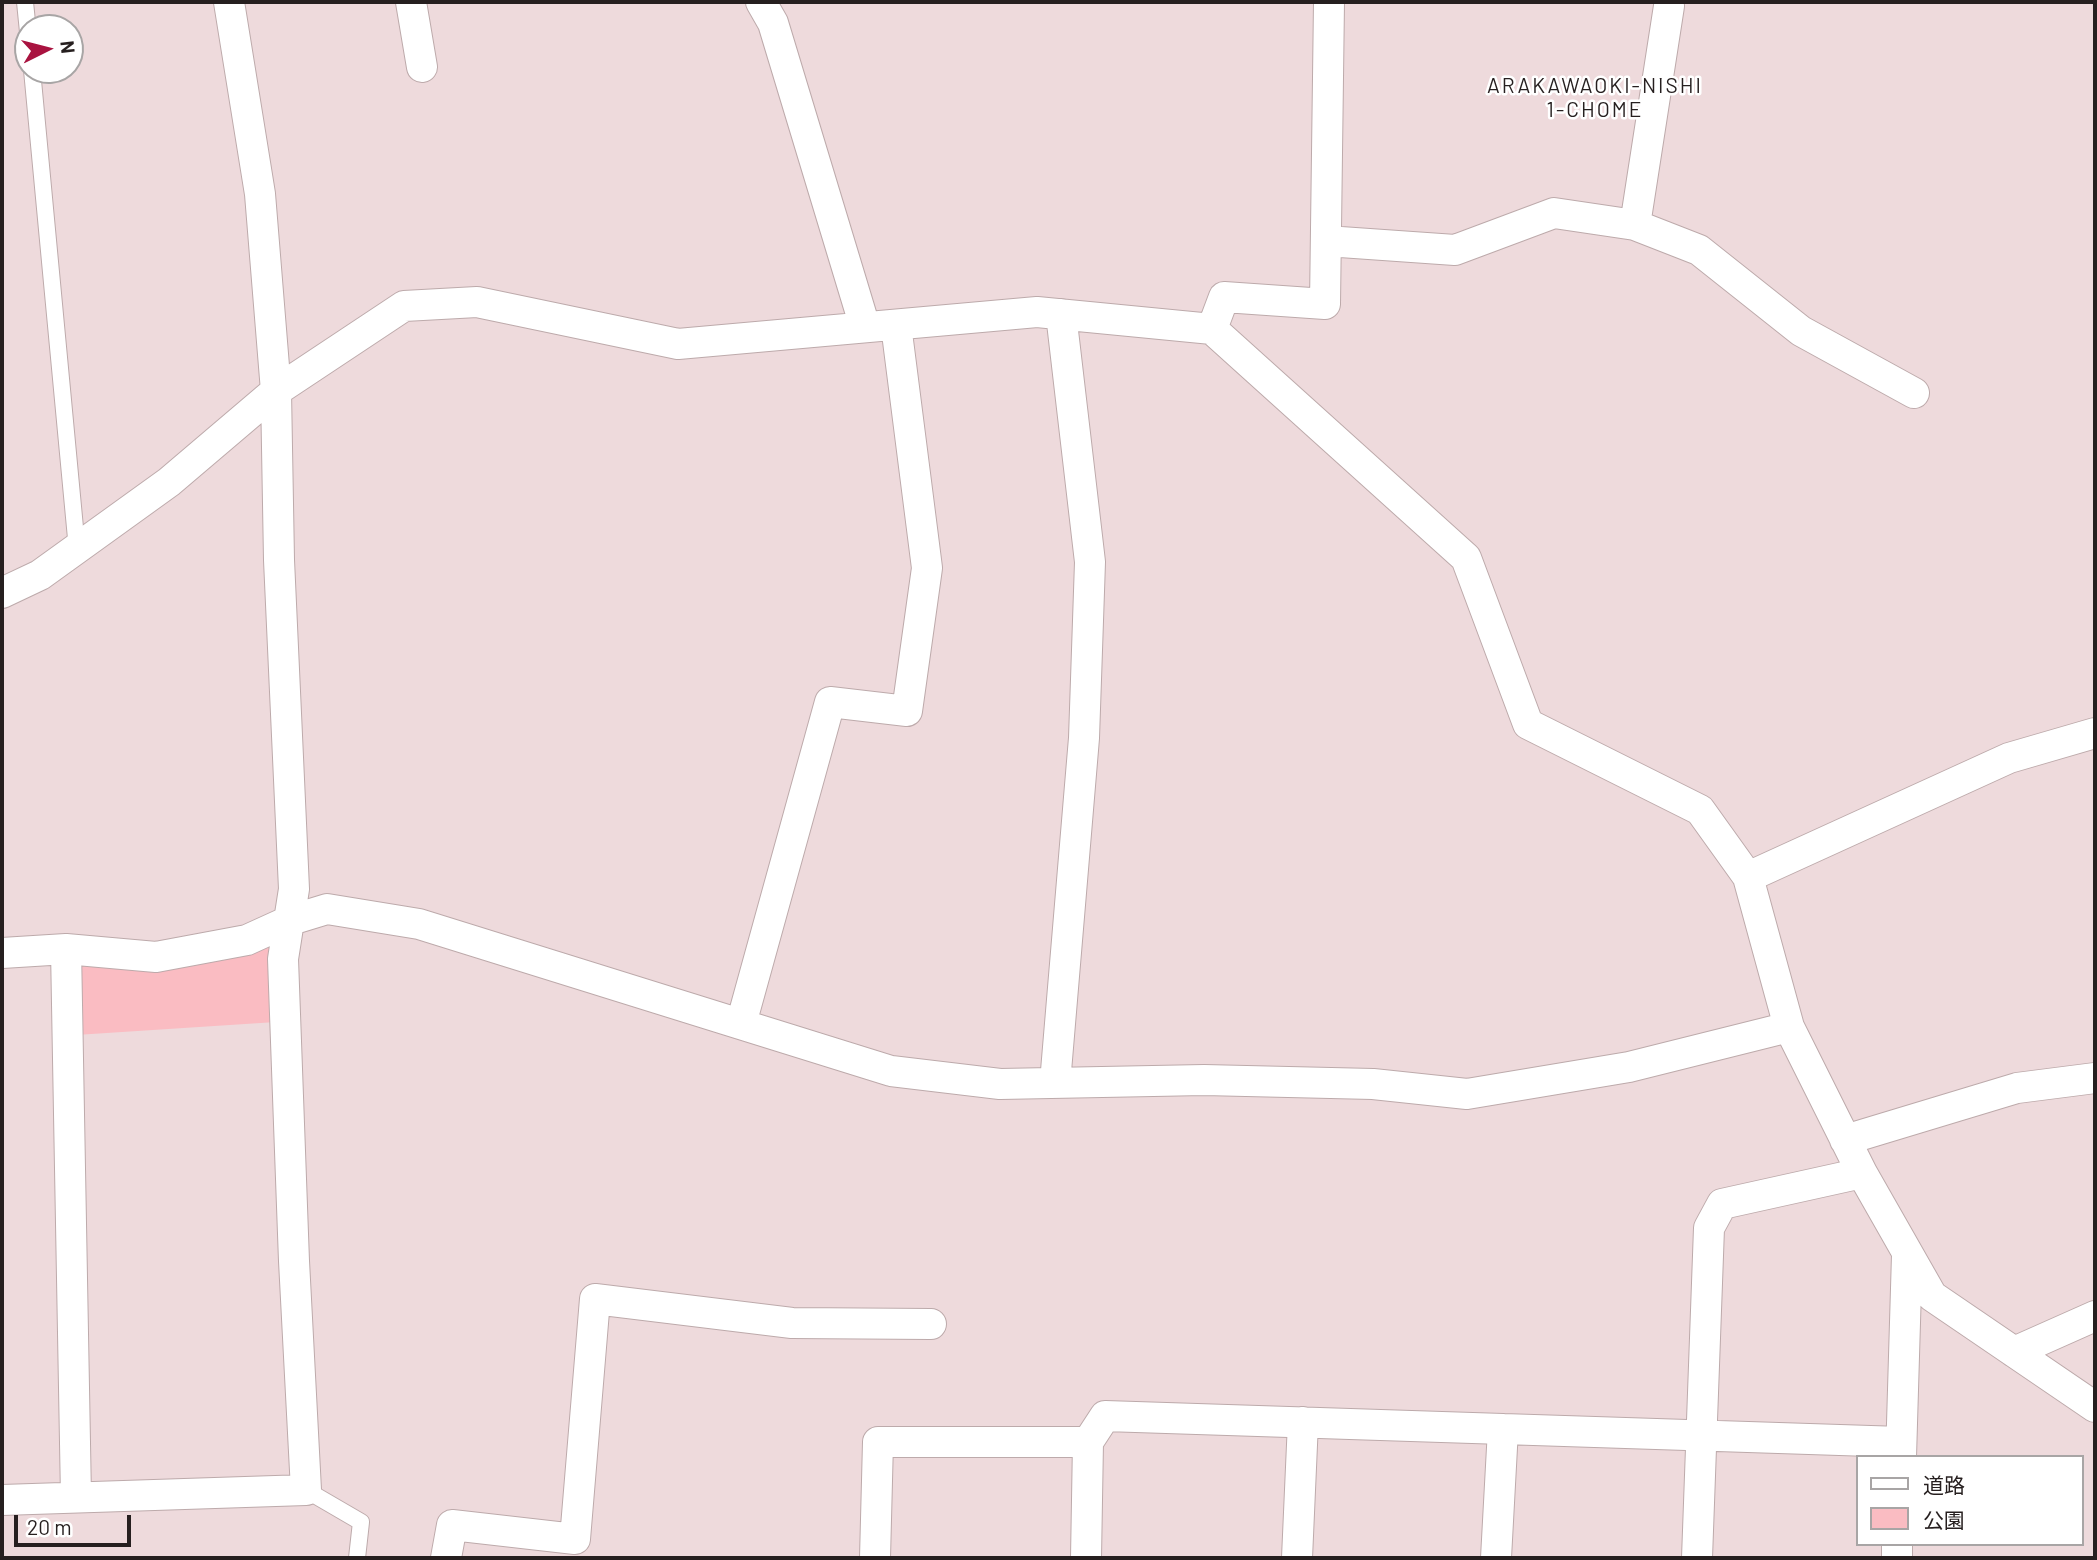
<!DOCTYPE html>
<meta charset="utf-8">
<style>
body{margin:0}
#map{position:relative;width:2097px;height:1560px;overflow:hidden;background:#eedadc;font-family:Barlow,"Noto Sans JP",sans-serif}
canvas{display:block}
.frame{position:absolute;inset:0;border:4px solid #261f1f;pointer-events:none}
.legend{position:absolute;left:1856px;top:1455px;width:228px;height:91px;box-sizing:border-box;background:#fff;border:2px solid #a8a5a5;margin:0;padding:9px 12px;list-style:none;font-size:21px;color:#261f1f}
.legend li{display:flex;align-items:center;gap:14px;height:35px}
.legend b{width:35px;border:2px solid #a8a5a5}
.north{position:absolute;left:14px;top:14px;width:70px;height:70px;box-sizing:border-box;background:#fff;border:2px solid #a8a5a5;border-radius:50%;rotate:84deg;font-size:19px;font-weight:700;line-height:28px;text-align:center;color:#261f1f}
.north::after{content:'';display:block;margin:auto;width:24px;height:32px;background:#a91340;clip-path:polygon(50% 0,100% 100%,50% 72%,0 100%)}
.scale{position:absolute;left:14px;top:1515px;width:117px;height:32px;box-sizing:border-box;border:4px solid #261f1f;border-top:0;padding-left:9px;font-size:21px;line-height:24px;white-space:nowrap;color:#261f1f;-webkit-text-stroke:5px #fff;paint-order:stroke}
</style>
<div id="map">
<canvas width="2097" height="1560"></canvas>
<div class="frame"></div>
<ul class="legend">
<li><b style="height:9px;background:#fff"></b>道路</li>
<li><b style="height:19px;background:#fabcc2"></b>公園</li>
</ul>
<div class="north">N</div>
<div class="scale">20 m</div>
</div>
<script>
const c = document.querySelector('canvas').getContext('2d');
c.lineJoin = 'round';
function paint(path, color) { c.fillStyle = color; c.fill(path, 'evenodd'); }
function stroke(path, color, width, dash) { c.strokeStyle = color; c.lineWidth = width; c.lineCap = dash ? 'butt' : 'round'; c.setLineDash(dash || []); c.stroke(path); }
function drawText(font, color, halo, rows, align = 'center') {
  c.font = font + ' Barlow,sans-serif'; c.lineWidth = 5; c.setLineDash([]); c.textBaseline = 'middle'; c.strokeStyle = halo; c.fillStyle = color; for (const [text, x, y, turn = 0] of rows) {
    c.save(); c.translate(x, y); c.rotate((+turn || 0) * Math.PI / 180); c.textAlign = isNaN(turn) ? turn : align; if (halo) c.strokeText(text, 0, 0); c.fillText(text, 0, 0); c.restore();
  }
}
const green = new Path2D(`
 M278,937L276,1022L76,1035L74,960Z`);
const service = new Path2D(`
 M25,2L28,32
 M32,70L77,549
 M306,1490L361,1522L357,1558`);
const minor = new Path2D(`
 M411,2L422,67
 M761,2L773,23L865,327
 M1635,225L1669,6
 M1326,241L1455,250L1554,213L1635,225L1699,250L1801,331L1914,393
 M1212,329L1224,297L1325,304L1329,2
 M2,593L40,575L169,482L276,391L404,306L477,302L678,344L1037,312L1212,329L1466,558L1528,724L1700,810L1748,877L1789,1027L1862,1173L1932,1296L2095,1407
 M1748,877L2009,758L2095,733
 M66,949L76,1497
 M2,953L66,949L156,957L247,940L291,920L327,909L419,924L891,1071L1000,1084L1204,1080L1373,1084L1467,1094L1629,1067L1789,1027
 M741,1024L830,702L907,711L927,568L896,325
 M1055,1083L1084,738L1090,562L1061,314
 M1845,1140L2017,1088L2095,1078
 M2014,1352L2095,1316
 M1901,1457L1907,1255
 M2,1500L306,1490L294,1261L283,959L294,889L279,560L276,391L260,194L229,2
 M446,1558L452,1525L575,1539L595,1299L792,1323L931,1324
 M875,1558L878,1442H1088
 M1086,1558L1088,1442L1105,1416L1901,1442
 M1297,1558L1303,1422
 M1496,1558L1503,1429
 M1697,1558L1709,1228L1722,1204L1862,1173
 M1897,1558V1544`);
const neighbourhoodNames = [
 ["ARAKAWAOKI-NISHI",1595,86],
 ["1-CHOME",1595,110]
];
paint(green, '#fabcc2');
stroke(service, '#bdaaab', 18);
stroke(minor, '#bdaaab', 32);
stroke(service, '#fff', 16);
stroke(minor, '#fff', 30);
c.letterSpacing = '2px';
drawText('21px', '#261f1f', '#fff', neighbourhoodNames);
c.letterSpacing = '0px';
</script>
